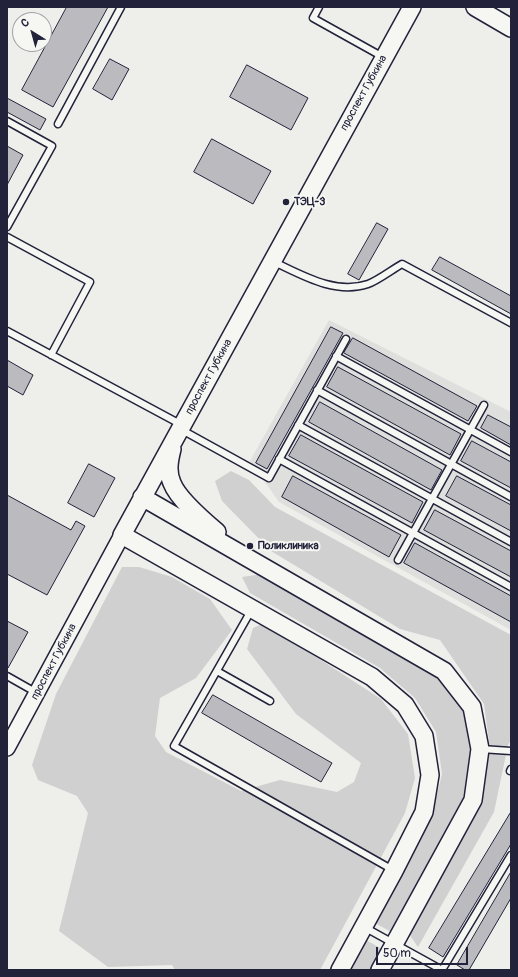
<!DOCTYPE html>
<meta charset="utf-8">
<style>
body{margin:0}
#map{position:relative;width:518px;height:977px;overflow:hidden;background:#eeeeeb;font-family:Pangolin,sans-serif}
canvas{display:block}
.frame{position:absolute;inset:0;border:8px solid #22223b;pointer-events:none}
.north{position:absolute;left:12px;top:12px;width:40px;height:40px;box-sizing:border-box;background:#f6f6f2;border:1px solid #a1a1a9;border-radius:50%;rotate:323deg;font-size:11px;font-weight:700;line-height:16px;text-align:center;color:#22223b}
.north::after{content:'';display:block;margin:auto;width:14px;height:18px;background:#22223b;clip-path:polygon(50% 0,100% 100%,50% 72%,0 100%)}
.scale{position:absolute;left:376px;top:947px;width:92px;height:18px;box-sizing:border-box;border:2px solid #22223b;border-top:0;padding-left:5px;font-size:12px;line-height:14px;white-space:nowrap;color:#22223b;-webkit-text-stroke:3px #f6f6f2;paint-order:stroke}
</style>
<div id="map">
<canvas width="518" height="977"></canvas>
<div class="frame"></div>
<div class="north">С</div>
<div class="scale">50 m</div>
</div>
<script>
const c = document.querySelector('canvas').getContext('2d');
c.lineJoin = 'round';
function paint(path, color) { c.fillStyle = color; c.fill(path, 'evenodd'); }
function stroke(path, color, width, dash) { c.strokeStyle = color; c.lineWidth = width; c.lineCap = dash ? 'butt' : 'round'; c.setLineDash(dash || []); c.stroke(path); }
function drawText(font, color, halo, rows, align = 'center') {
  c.font = font + ' Pangolin,sans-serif'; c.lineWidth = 4; c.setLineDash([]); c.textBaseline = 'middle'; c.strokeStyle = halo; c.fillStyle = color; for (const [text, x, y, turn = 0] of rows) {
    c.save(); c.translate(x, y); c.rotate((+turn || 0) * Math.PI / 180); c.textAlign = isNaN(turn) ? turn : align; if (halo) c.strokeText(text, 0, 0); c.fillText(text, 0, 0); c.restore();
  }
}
const built = new Path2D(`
 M329,320L511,412V630L279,502L250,461Z`);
const green = new Path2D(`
 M231,471L249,480L275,507L511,635V740L508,745L494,812L418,947L409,934L482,800L490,748L484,704L440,640L400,629L271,551L222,501L215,481Z
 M122,567H139L172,577L210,599L232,630L196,678L160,698L155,736L166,752L241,791L280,780L337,792L354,782L361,763L296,714L247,649L253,628L264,623L381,699L408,734L415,778L405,813L320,970H175L172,965L108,967L59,931L88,813L77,796L38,780L32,765L56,694Z
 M263,574L439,677L467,711L473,750L467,797L393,933L375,923L432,815L442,774L436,732L415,698L380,668L250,593L242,577Z
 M366,940L384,950L373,970H350Z`);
const building = new Path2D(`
 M67,7H108L53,107L22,90Z
 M110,59L129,69L112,100L93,89Z
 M247,65L308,98L291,130L230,97Z
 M7,98L46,119L40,130L7,112Z
 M212,139L271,171L253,204L194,172Z
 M7,146L23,155L7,185Z
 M377,223L388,229L359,280L348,274Z
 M440,257L511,296V314L432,270Z
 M331,327L343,333L267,469L256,463Z
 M353,338L477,406L468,421L344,353Z
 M7,360L33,375L23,395L7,386Z
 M338,367L461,434L450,455L327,387Z
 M320,402L442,470L431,490L309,422Z
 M488,415L511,427V445L481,428Z
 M301,435L423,502L412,523L289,456Z
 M472,441L511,462V488L461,461Z
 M89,464L115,478L94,517L68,503Z
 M293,476L401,535L389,557L282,497Z
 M457,476L511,505V531L446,496Z
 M7,495L71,530L76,521L85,526L47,595L7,574Z
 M435,510L511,551V577L424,530Z
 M415,543L511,596V622L404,563Z
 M7,621L28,632L8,668L7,667Z
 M213,695L332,763L321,782L202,713Z
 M511,812V844L443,957L429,948Z
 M511,872V898L469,970H465L457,965Z`);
const service = new Path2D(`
 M319,7L313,18L383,57
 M7,121L52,146L7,227
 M58,124L121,7
 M7,237L90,282L51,355
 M274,262C302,275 335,295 368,284C377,281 393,269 402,264L511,323
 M7,331L182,425
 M336,356L511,452
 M317,390L511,497
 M298,425L511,542
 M182,430L269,478L346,339
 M279,459L511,587
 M398,560L484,405
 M252,609L174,746L393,870
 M217,671L270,701
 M7,676L37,693
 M481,749L511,751
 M510,771L511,769
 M364,927L442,970
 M442,970L511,855`);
const tertiary = new Path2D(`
 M7,748L122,535`);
const secondary = new Path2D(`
 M475,7L511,28
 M172,449C169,461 167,472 172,483C178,499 204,521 217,532
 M142,497L444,671L472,707L480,749L473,800L380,970
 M340,970L394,871L424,812L430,775L424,736L405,705L372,677L122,535L412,7`);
const markers = [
 [286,202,4,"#22223b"],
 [250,546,4,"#22223b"]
];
const streetNames = [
 ["проспект Губкина",364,93,-61],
 ["проспект Губкина",209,377,-61],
 ["проспект Губкина",54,662,-62]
];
const poiNames = [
 ["ТЭЦ-3",294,202],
 ["Поликлиника",258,546]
];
paint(built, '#dfdfde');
paint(green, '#d0d0d1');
paint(building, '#bbbbbf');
stroke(building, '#22223b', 1);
stroke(service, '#22223b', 9);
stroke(tertiary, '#22223b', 18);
stroke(secondary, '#22223b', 20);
stroke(service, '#f6f6f2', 6);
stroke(tertiary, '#f6f6f2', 15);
stroke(secondary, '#f6f6f2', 17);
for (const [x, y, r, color] of markers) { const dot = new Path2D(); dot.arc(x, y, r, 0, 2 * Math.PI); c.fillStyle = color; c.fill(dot); stroke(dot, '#f6f6f2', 1.5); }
drawText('11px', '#22223b', '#f6f6f2', streetNames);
drawText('bold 11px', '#22223b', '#f6f6f2', poiNames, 'left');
</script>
